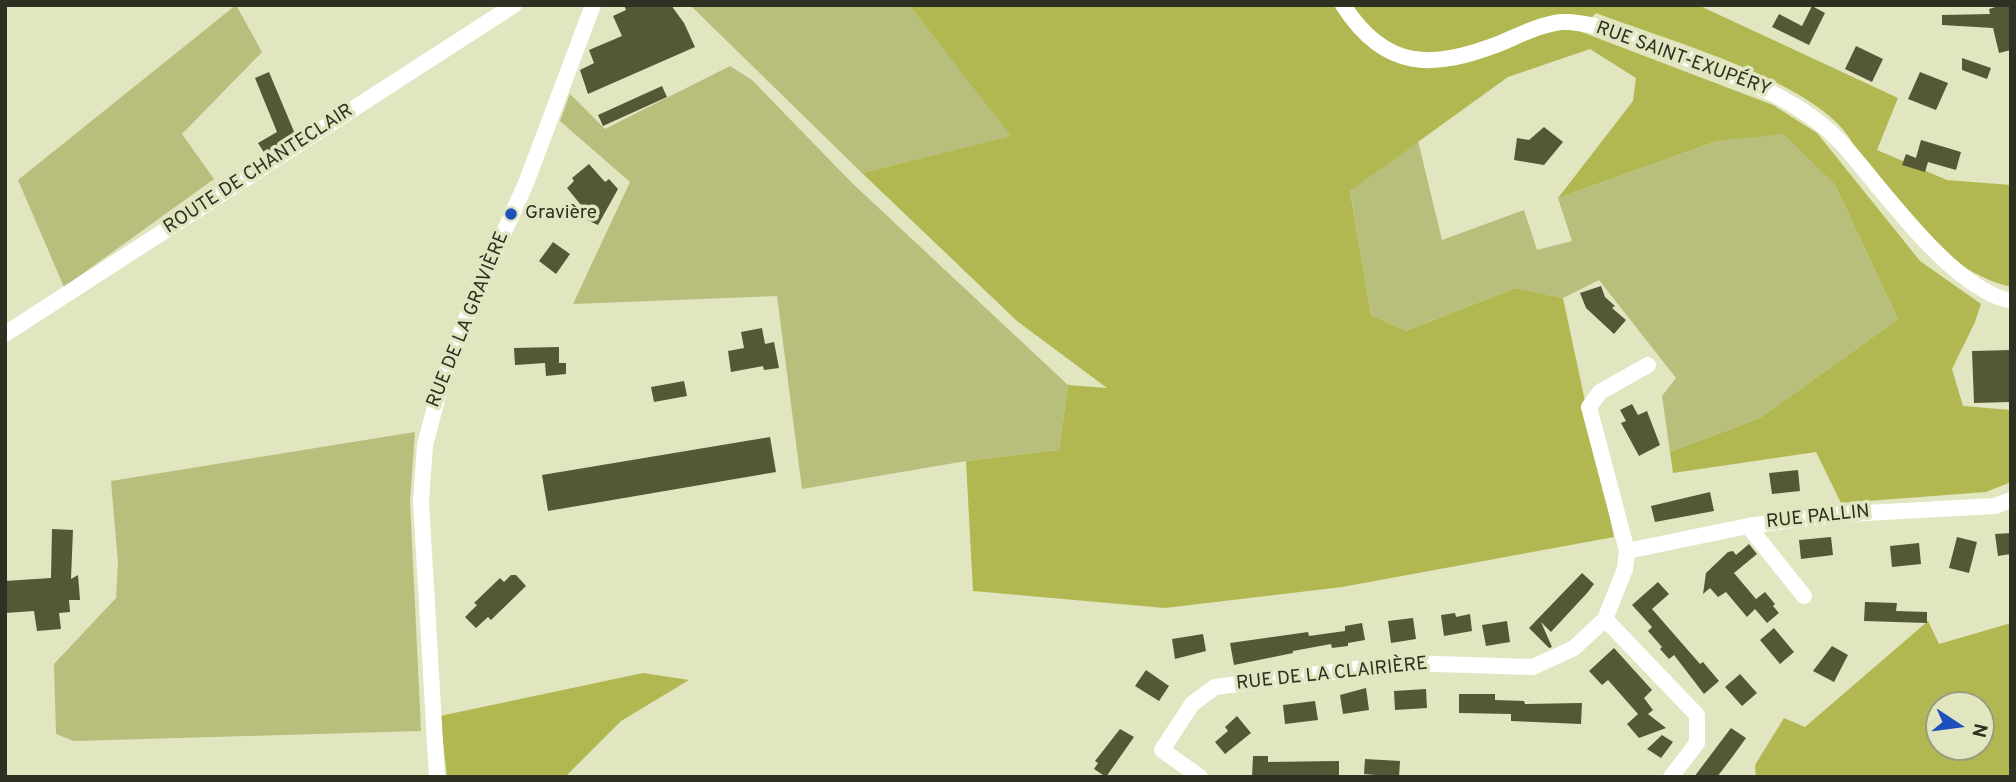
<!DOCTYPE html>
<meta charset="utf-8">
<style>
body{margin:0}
#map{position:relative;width:2016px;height:782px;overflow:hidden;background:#e1e5c0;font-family:Overpass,sans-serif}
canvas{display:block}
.frame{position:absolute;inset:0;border:7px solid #2e3021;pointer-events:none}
.north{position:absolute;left:1925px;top:691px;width:70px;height:70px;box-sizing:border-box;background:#e1e5c0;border:2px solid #999d80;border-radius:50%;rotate:103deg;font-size:19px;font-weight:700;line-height:28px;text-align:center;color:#2e3021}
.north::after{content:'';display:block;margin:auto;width:24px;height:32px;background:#1d50bd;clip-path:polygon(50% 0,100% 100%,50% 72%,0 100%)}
</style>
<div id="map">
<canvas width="2016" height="782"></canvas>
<div class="frame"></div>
<div class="north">N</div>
</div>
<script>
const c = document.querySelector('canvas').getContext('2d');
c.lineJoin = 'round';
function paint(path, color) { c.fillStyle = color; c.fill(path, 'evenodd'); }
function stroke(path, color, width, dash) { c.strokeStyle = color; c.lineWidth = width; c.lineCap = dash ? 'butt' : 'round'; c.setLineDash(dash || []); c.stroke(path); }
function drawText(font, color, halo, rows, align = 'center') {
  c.font = font + ' Overpass,sans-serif'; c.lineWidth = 7; c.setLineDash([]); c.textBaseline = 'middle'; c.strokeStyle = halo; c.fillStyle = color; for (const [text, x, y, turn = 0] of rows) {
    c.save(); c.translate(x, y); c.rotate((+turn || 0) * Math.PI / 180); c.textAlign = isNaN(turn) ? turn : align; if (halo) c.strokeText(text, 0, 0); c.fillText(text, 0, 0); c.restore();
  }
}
const green = new Path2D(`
 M236,5L262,52L182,134L214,179L64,287L18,180Z
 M690,5H909L1012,136L862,173Z
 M730,66L752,80L852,183L1068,385L1059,450L966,461L802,489L777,296L573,304L630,182L560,121L570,94L605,129Z
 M1784,133L1835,185L1898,319L1760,418L1670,452L1662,396L1676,378L1599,280L1563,298L1515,288L1406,331L1371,315L1350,190L1418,141L1442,240L1524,210L1537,250L1572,241L1558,198L1717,141Z
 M415,432L410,501L421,731L74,741L56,734L54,664L116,598L118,562L111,481Z`);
const forest = new Path2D(`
 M909,5H1698L1898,98L1877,150L1947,180L2011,185V287C1960,275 1908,228 1878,185C1864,166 1854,139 1837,123C1787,73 1664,39 1596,13L1579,31L1773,105L1817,133L1920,261L1981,304L1975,322L1952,369L1963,406L2011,410V482L1986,492L1841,503L1816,452L1673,473L1670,452L1760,418L1898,319L1835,185L1784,134L1717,141L1558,198L1633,101L1636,78L1590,49L1508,77L1350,191L1371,315L1406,331L1515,288L1563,298L1614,537L1342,587L1165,608L973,591L966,461L1059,450L1068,385L1107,388L1017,321L862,173L1011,136Z
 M1928,621L1939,644L2011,623V777H1756L1755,765L1784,718L1805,727ZM1939,705H1981V747H1939Z
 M643,673L689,680L621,721L565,777H447L440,716Z`);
const building = new Path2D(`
 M624,5H671L684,23L695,47L588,94L580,70L594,63L589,50L622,36L613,16L626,10Z
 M2002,5H2011V50L1999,53L1993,28L1942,25V15L1990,14L1989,9Z
 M1812,6L1825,13L1809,45L1772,27L1779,14L1802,26Z
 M1856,46L1883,59L1872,82L1845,69Z
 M1962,58L1991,68L1987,79L1962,70Z
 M269,72L295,134L265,154L258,143L277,132L255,78Z
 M1920,72L1948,83L1936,110L1908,99Z
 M662,86L667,97L603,126L598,115Z
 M1544,127L1563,142L1544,165L1514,160L1517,138L1529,140Z
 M1921,140L1961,152L1956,170L1928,162L1925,172L1902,165L1906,154L1916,158Z
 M589,164L605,182L609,179L618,189L598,225L587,220L591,212L585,210L567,188L574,181L572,178Z
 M553,242L570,254L556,274L539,261Z
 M1601,286L1605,297L1615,306L1612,308L1626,320L1614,334L1586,308L1580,293Z
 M762,328L765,344L774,342L779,368L764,370L763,366L731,372L728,351L744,348L741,332Z
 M559,347V363H566V374L546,376L545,363L515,365L514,348Z
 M2011,350V402L1974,403L1972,351Z
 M684,381L687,396L654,402L651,387Z
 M1632,404L1638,415L1647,411L1660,445L1639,456L1621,423L1626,421L1620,410Z
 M770,437L776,472L548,511L542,475Z
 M1798,470L1800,491L1772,494L1769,473Z
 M1710,492L1714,511L1655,522L1651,506Z
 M52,529L73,530L71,579L78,575L80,600H69L70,612L59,613L61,629L37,631L34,611L5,613V581L51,578Z
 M2011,533V554L1998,556L1995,534Z
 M1831,537L1833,555L1801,559L1799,540Z
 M1957,537L1977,542L1969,573L1949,568Z
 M1919,543L1921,564L1892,567L1890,546Z
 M1749,544L1757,554L1734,573L1756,599L1765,592L1775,604L1773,606L1779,613L1767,623L1755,609L1747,617L1726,592L1718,597L1710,588L1703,594L1706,573L1728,552L1733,551L1736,555Z
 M1582,573L1594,584L1588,592L1551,632L1541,622L1552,647L1549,648L1529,628Z
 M511,575H516L526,586L491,620L488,617L476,628L465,617L477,605L474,603L500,578L504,582Z
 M1658,582L1669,594L1652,609L1700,664L1703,662L1719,681L1704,694L1674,655L1669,659L1660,649L1662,647L1648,631L1652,627L1632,605Z
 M1865,602L1897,603L1896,611L1927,612V623L1864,621Z
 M1455,613L1456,617L1470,614L1472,631L1444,636L1441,615Z
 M1413,618L1416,639L1391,643L1388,621Z
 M1507,621L1510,642L1486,646L1482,625Z
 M1362,623L1365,640L1348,643V646L1332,648L1331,644L1293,651V653L1234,665L1230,643L1308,632L1309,636L1345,631V626Z
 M1774,628L1794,652L1780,664L1760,640Z
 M1203,634L1206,651L1175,659L1172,639Z
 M1832,646L1848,655L1834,682L1813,671Z
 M1614,648L1652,690L1644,698L1653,710L1648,714L1666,728L1639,738L1627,724L1638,714L1608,680L1602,685L1589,671Z
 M1146,670L1169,686L1159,701L1135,686Z
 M1740,674L1757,693L1742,706L1725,687Z
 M1366,688L1369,710L1343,714L1340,695Z
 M1426,689L1427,708L1395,710L1394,691Z
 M1459,694H1495V700L1524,701L1525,704L1582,703L1581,724L1511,721V714L1459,713Z
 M1315,701L1318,720L1285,724L1283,705Z
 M1237,716L1251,733L1225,754L1215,742L1228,731L1225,727Z
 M1731,728L1746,738L1733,756L1717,777H1694Z
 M1120,729L1134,737L1106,777L1094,769L1098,763L1095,761Z
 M1662,735L1673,742L1661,758L1647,749Z
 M1253,756H1268V762L1339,761V777H1252Z
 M1365,759L1400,761L1399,777L1364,774Z`);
const minor = new Path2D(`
 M1343,5C1386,72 1434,69 1501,43C1520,35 1541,24 1562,22C1578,21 1594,26 1609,29C1686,62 1789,83 1845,147C1884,191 1952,289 2011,301
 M5,334L514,5
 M1748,526L1804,596
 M1627,551L1748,526L1829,515L1995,506L2011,500
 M1605,619L1697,715V743L1671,777
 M437,777L421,501L425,445L441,384L471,306L526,183L593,5
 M1200,777L1162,750L1192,704L1215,687L1403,663L1533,667L1574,648L1605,619L1625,569L1627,551L1589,407L1600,392L1648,365`);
const markers = [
 [511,214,7,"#1d50bd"]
];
const streetNames = [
 ["RUE SAINT-EXUPÉRY",1683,60,20],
 ["ROUTE DE CHANTECLAIR",259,170,-33],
 ["RUE DE LA GRAVIÈRE",469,320,-68],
 ["RUE PALLIN",1818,518,-6],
 ["RUE DE LA CLAIRIÈRE",1332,675,-6]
];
const poiNames = [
 ["Gravière",525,214]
];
paint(green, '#b8be7c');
paint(forest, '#b1b852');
paint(building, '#555837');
stroke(minor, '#fff', 16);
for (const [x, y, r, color] of markers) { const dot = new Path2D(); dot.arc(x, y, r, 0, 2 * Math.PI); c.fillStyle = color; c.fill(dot); stroke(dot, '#e1e5c0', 2.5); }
drawText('19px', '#2e3021', '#e1e5c0', streetNames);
drawText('19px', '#2e3021', '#e1e5c0', poiNames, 'left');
</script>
